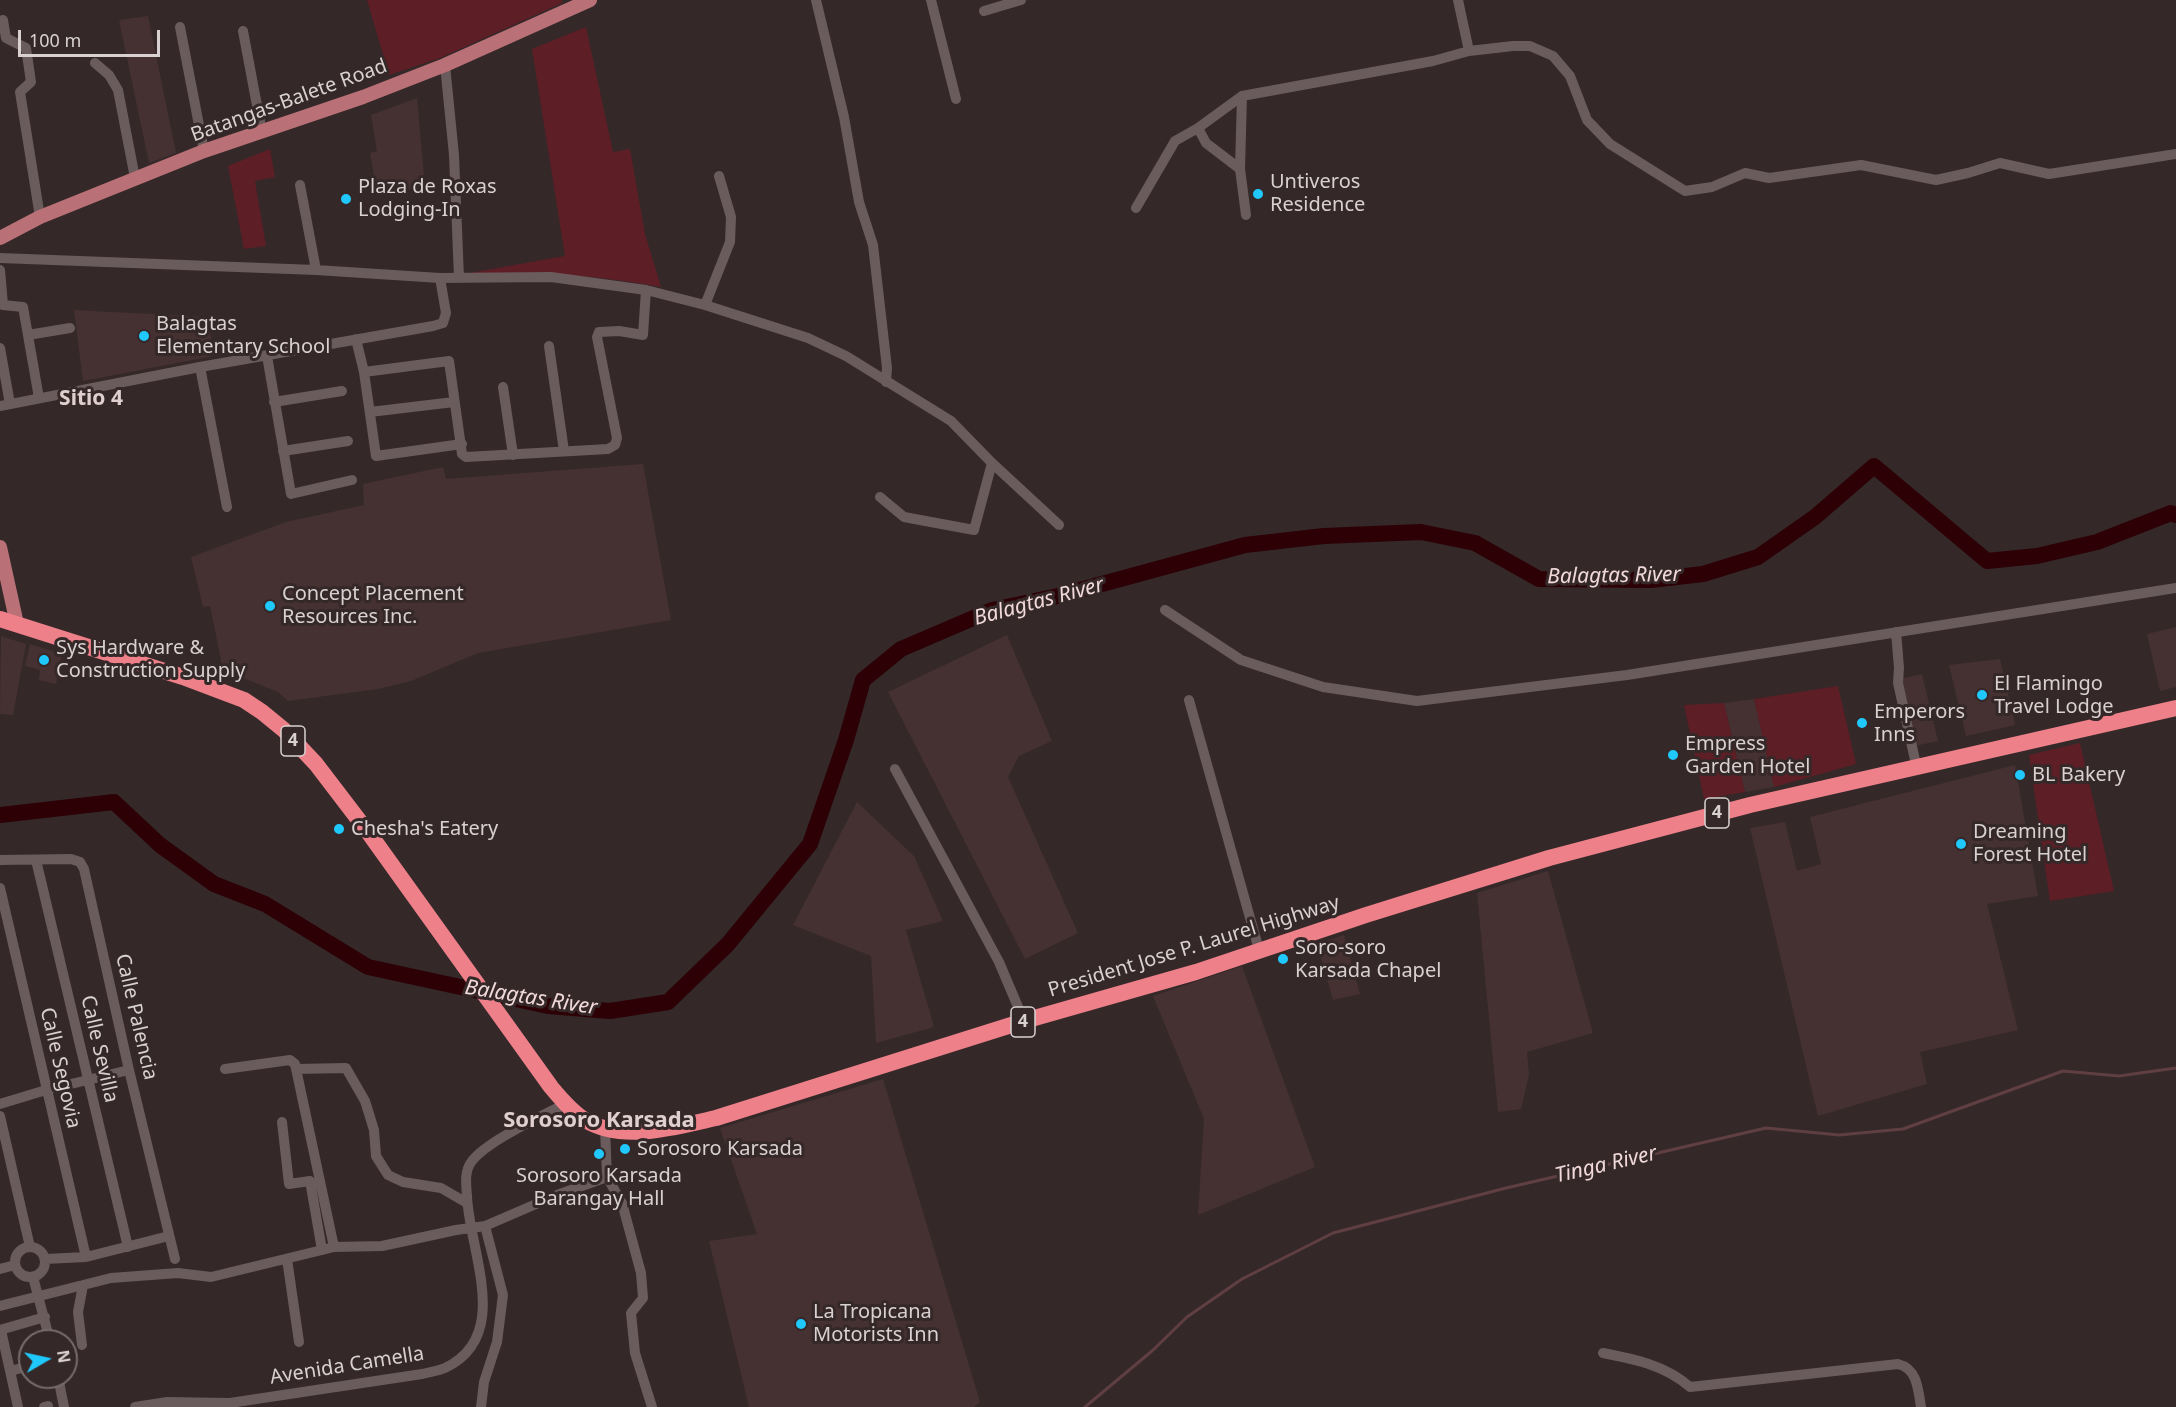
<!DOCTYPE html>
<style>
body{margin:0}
#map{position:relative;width:2176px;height:1407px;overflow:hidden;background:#352829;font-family:"Noto Sans",sans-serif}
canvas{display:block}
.north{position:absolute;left:18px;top:1329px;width:60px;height:60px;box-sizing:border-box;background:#352829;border:2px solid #776c6c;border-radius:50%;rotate:81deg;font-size:16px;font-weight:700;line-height:24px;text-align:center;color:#d9d1d1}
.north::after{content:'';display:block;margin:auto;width:21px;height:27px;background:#1fc9fd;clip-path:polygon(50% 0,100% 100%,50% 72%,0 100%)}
.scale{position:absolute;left:18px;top:30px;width:142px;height:27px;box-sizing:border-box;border:3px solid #d9d1d1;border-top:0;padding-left:8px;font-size:18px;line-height:21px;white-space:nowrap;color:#d9d1d1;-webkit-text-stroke:4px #352829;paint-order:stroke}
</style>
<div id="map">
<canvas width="2176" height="1407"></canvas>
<div class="north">N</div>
<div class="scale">100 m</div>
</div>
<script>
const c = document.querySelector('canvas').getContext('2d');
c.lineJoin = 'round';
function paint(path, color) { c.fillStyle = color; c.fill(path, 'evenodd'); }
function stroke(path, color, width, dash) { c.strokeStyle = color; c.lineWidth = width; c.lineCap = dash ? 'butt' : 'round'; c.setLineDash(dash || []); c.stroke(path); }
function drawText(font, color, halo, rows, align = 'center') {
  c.font = font + ' "Noto Sans",sans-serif'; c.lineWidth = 6; c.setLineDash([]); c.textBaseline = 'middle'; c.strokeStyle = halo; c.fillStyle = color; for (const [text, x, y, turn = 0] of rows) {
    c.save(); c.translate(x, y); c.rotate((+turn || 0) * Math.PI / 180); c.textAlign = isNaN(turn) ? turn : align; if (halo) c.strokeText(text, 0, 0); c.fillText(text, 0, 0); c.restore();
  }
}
const built = new Path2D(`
 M148,16L176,153L149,163L119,20Z
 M417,98L425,187L377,193L370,153L377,151L371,115Z
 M74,310L208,317L214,356L83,381Z
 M643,464L671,620L478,653L411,681L378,689L288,701L278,692L223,670L210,606L203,607L191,557L286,522L364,505L363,484L443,467L446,479Z
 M2176,627V687L2160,691L2147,634Z
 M1007,635L1052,741L1019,756L1008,777L1078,933L1025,959L888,692Z
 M1,636L26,644L13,715L0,714Z
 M30,644L62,654L56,684L39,680L40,670L25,666Z
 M2000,659L2015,725L1966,736L1949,665Z
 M1922,674L1938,741L1915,746L1900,679Z
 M1754,699L1774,787L1745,792L1724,703Z
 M2015,765L2038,896L1987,904L2018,1030L1920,1052L1927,1084L1818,1116L1750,828L1785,822L1797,871L1821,864L1810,817Z
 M857,802L914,856L943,921L906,930L934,1027L876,1043L871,956L793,925Z
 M1548,871L1593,1033L1527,1052L1529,1075L1521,1109L1498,1112L1477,893Z
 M1344,935L1360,994L1333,1000L1317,944Z
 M1242,966L1315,1167L1198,1215L1204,1119L1153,996Z
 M883,1079L980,1402L974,1407H749L709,1241L757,1234L720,1128Z`);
const green = new Path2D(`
 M367,0H562V3L440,58L389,75Z
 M586,27L613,152L630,149L645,234L661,287C595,274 532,273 464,274L565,256L532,49Z
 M270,149L275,177L255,181L266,246L244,249L228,166Z
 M1838,686L1856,764L1774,787L1754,699Z
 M1724,703L1745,792L1704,799L1684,705Z
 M2080,743L2114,891L2050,901L2029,755Z`);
const stream = new Path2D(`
 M1085,1407L1152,1351L1187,1317L1242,1279L1333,1233L1506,1188L1766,1128L1839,1135L1903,1129L2063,1071L2119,1076L2176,1068`);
const river = new Path2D(`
 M0,815L114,802L160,845L214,884L265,904L368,967L548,1006L610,1011L668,1002L728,944L810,844L846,740L863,680L901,649L992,610L1058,596L1245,545L1324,536L1421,532L1475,543L1539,579L1651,580L1703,574L1758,557L1815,517L1874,466L1987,561L2037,556L2097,542L2171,513L2176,515`);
const minor = new Path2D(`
 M816,0L844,117L859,202L873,245L887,368L886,382
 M931,0L956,99
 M1458,0L1469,51
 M984,11L1021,0
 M3,20L6,38L26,48L31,82L20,92L40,217
 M180,27L204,151
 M243,31L262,132
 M95,63L109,75L118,90L135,178
 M445,65L454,155L459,278
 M1242,96L1240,169L1246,215
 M1198,128L1206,143L1240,169
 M300,185L316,270
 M1136,208L1175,141L1198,128L1242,96L1433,61L1469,51L1513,46H1530L1553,56L1570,76L1587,120L1610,144L1685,191L1712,187L1745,173L1769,178L1861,165L1936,180L1968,173L2000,163L2049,174L2176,154
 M0,258L316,270L440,278L551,277L646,290L705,305L808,338L846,356L951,421L992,463L1059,525
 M0,270L3,305L23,307L39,398
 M705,305L730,242L731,217L719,176
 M28,335L70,328
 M356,339L364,372L376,456L462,444
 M549,346L564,451
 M0,348L10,404
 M267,356L291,494L352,480
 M200,367L227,507
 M364,372L449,361L462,454L466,457L608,449L615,445L617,438L597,337L599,332L619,331L643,335L646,290
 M503,387L513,455
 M274,402L342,391
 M0,406L200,367L433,326L443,323L446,313L440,278
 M370,412L454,402
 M283,451L348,441
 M880,497L904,517L974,530L992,463
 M1165,610L1241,660L1323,687L1417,701L1627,675L2176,588
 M1896,632L1899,668L1898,683L1917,769
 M1189,700L1259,950
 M895,769L999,962L1024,1021
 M0,860L71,859L80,862L84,869L129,1070L175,1259
 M36,860L128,1247
 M0,888L86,1257
 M225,1069L290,1060L295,1064L334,1247
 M296,1069L346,1068L365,1101L374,1130L376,1156L388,1175L403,1182L441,1188L467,1203
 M0,1104L46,1090L129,1070
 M0,1116L30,1247
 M282,1122L289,1184L310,1181L322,1250
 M605,1128L607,1177L622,1203L641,1273L643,1298L631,1313L635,1353L652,1407
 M15 1262a15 15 0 1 1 30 0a15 15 0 1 1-30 0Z
 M45,1259L86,1257L169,1236
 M287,1259L299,1342
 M0,1269L15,1265
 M33,1277L50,1341
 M0,1306L111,1278L178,1273L211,1277L322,1250L334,1247L382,1246L456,1230L485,1226L557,1195L607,1177
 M0,1330L45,1317
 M1,1330L18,1407
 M82,1345L78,1312L83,1285
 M1603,1353C1634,1359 1665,1365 1690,1387L1898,1364C1918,1369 1918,1390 1921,1407
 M10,1371L30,1366
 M58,1377L64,1407
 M44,1407L48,1406
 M135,1407L167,1402L230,1403L422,1374C429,1372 438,1371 445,1368C513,1336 469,1251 467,1196C466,1184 464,1171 472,1161C487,1141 542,1116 565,1104
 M481,1407L484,1382L497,1342L503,1295L485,1226`);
const major = new Path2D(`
 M0,238L40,217L204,151L363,97L445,65L590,0
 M0,547L17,624`);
const highway = new Path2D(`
 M0,619L183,677L244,700L262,712L284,730L316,764L371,836L551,1087C561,1099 572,1112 585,1120C623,1143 675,1127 716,1118L1024,1021L1196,972L1366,915L1549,858L1750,805L2176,708`);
const markers = [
 [1258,194,6,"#1fc9fd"],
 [346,199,6,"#1fc9fd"],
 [144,336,6,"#1fc9fd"],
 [270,606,6,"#1fc9fd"],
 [44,660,6,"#1fc9fd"],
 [1982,695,6,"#1fc9fd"],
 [1862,723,6,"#1fc9fd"],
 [1673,755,6,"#1fc9fd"],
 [2020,775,6,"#1fc9fd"],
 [339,829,6,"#1fc9fd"],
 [1961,844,6,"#1fc9fd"],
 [1283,959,6,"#1fc9fd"],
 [625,1149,6,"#1fc9fd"],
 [599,1154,6,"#1fc9fd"],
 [801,1324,6,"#1fc9fd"]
];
const shields = [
 [293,741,24],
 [1717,813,24],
 [1023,1022,24]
];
const shieldNames = [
 ["4",293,741],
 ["4",1717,813],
 ["4",1023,1022]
];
const streetNames = [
 ["Batangas-Balete Road",289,101,-20],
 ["President Jose P. Laurel Highway",1194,947,-17],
 ["Calle Palencia",136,1017,77],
 ["Calle Sevilla",99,1049,77],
 ["Calle Segovia",60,1068,77],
 ["Avenida Camella",347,1366,-9]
];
const poiNames = [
 ["Untiveros",1270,182],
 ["Residence",1270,205],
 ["Plaza de Roxas",358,187],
 ["Lodging-In",358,210],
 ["Balagtas",156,324],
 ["Elementary School",156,347],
 ["Concept Placement",282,594],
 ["Resources Inc.",282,617],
 ["Sys Hardware &",56,648],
 ["Construction Supply",56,671],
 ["El Flamingo",1994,684],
 ["Travel Lodge",1994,707],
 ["Emperors",1874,712],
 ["Inns",1874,735],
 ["Empress",1685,744],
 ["Garden Hotel",1685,767],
 ["BL Bakery",2032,775],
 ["Chesha's Eatery",351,829],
 ["Dreaming",1973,832],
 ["Forest Hotel",1973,855],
 ["Soro-soro",1295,948],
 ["Karsada Chapel",1295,971],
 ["Sorosoro Karsada",637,1149],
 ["Sorosoro Karsada",599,1176,"center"],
 ["Barangay Hall",599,1199,"center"],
 ["La Tropicana",813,1312],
 ["Motorists Inn",813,1335]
];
const neighbourhoodNames = [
 ["Sitio 4",91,399]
];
const waterNames = [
 ["Balagtas River",1614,576,-1],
 ["Balagtas River",1039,602,-15],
 ["Balagtas River",531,998,9],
 ["Tinga River",1606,1165,-13]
];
const quarterNames = [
 ["Sorosoro Karsada",599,1121]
];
paint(built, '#453132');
paint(green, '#5e1e26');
stroke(stream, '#603f42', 3);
stroke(river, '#2c0005', 16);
stroke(minor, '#6a5b5c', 10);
stroke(major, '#b97177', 14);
stroke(highway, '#ee8089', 16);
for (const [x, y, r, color] of markers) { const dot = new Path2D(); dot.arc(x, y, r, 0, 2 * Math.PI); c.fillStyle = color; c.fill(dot); stroke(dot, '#352829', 2); }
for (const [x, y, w] of shields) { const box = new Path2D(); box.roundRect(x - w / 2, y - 15, w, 30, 4.5); c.fillStyle = '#352829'; c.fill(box); stroke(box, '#d9d1d1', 1.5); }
drawText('bold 18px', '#d9d1d1', null, shieldNames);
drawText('20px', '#d9d1d1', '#352829', streetNames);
drawText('20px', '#d9d1d1', '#352829', poiNames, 'left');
drawText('bold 21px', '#e0cfcf', '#352829', neighbourhoodNames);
drawText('italic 21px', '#f1d9d9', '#352829', waterNames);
drawText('bold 22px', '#e0cfcf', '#352829', quarterNames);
</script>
